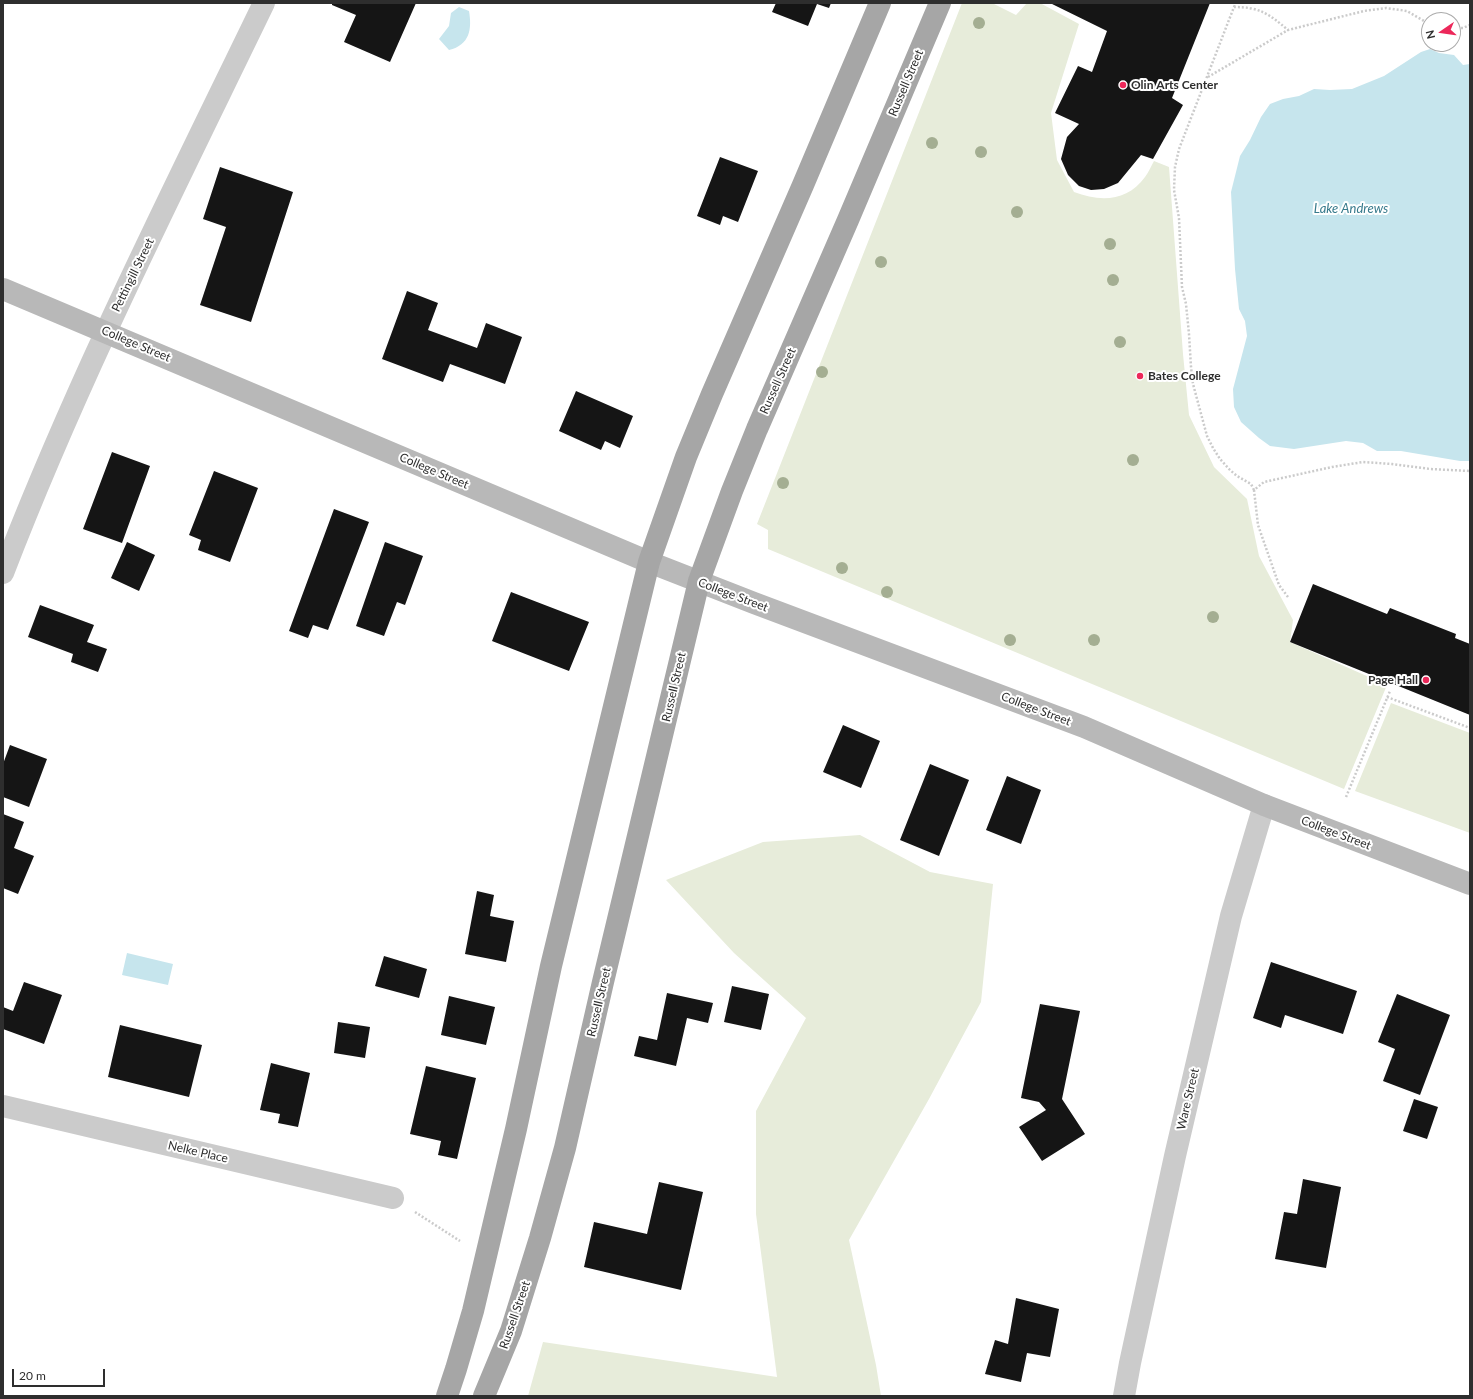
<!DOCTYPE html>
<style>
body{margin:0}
#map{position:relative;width:1473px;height:1399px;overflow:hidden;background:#fff;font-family:Lato,sans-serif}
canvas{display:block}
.frame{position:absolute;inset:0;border:4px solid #2e2e2e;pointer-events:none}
.north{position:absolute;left:1421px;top:12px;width:40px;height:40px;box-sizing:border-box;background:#fff;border:1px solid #ababab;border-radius:50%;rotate:257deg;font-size:11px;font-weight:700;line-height:16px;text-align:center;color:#2e2e2e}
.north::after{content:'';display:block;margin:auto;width:14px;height:18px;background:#ec285a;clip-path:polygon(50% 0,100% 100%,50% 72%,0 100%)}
.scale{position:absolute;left:12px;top:1369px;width:93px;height:18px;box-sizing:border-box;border:2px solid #2e2e2e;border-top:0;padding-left:5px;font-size:12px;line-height:14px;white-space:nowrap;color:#2e2e2e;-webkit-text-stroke:3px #fff;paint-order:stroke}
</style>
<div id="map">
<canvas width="1473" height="1399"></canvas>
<div class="frame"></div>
<div class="north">N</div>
<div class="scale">20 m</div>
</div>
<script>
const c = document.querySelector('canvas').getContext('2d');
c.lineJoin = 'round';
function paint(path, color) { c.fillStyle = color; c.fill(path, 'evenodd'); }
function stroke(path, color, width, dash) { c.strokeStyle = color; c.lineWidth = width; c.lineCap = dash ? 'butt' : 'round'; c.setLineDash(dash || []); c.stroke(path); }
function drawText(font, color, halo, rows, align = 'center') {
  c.font = font + ' Lato,sans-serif'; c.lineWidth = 4; c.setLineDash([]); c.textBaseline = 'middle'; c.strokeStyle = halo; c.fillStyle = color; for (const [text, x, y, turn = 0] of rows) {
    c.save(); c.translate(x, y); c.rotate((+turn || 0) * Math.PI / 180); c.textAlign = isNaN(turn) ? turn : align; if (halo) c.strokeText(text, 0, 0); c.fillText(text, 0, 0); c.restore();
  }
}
const green = new Path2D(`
 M962,3H992L1016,15L1027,3H1040L1079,24L1051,113L1057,160L1074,192C1100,202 1127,202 1145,177C1149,172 1151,166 1154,161L1169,167L1183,354L1189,415L1214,467L1247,499L1259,556L1293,620L1290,642L1387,685L1344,789L768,549V530L757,524Z
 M1391,703L1470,733V833L1355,791Z
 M860,835L930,872L993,884L981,1002L929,1099L849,1240L876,1365L881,1396H528L543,1342L777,1377L756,1214V1111L806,1018L734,953L666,880L763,842Z`);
const water = new Path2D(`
 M459,7L469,11C472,29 470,45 449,50L439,39L449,26L451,13Z
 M1430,49L1439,53L1454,55L1463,65L1470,64V461H1460L1401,451H1377L1363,443L1346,441L1294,449L1270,446L1259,438L1241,422L1234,407L1233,389L1247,336L1245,321L1239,309L1235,269L1231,192L1240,156L1250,140L1261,117L1270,104L1283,99L1299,96L1314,89L1330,90L1352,89L1384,76L1421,52Z
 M127,953L173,964L168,985L122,975Z`);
const building = new Path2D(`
 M332,3H416L390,62L344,42L356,15L332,5Z
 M776,3H831L829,8L817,4L808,26L772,12Z
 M1050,3H1210L1172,98L1183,105L1153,159L1141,155L1118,183L1104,189L1091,190L1079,186L1068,175L1061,159L1067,137L1079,124L1055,113L1078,66L1092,72L1107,31Z
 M720,157L758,171L738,222L723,216L720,225L697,216Z
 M220,167L293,192L251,322L200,305L226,227L203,219Z
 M407,291L438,303L428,330L477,348L486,323L522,337L505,384L450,364L443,382L382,359Z
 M576,391L633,416L620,448L605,441L601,450L559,431Z
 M112,452L150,466L122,543L83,529Z
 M214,471L258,488L230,562L198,550L201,540L189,535Z
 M334,509L369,522L328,630L313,625L308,638L289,631Z
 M127,542L155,555L139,591L111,578Z
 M385,542L423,556L405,605L397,602L384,636L356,626Z
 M1313,584L1387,614L1390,608L1456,634L1455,638L1470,644V715L1290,642Z
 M511,592L589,622L569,671L492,641Z
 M40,605L94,625L87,642L107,649L98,672L71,662L73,654L28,637Z
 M843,725L880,741L861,788L823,772Z
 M10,745L47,759L29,807L3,797V764Z
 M930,764L969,780L939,856L900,840Z
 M1007,776L1041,790L1021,844L986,830Z
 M3,814L24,822L14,848L34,856L18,894L3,888Z
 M477,891L494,895L490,916L514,921L506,962L465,954Z
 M384,956L427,969L419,998L375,986Z
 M1271,962L1357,991L1343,1034L1285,1015L1281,1028L1253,1018Z
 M24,982L62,995L44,1044L3,1029V1007L13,1011Z
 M732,986L769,994L761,1030L724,1022Z
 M667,993L713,1003L708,1023L687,1018L676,1066L634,1056L639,1036L657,1040Z
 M1397,994L1450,1015L1420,1095L1383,1081L1395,1049L1378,1042Z
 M449,996L495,1007L486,1045L441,1035Z
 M1040,1004L1080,1011L1062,1099L1085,1134L1042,1161L1019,1127L1046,1110L1039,1102L1021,1098Z
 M338,1022L370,1027L365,1058L334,1053Z
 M120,1025L202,1045L189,1097L108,1077Z
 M271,1063L310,1073L298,1127L278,1123L280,1114L260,1110Z
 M426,1066L476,1078L457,1159L438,1155L441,1141L410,1134Z
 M1414,1099L1438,1107L1427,1139L1403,1131Z
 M1303,1179L1341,1187L1326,1268L1275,1259L1284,1212L1297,1214Z
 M659,1182L703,1192L681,1290L584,1267L594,1222L647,1234Z
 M1016,1298L1059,1309L1050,1357L1027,1353L1021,1382L985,1374L995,1340L1008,1344Z`);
const path = new Path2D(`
 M1234,7L1236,3
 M1453,28H1463L1470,25
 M1208,77L1288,30
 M1254,490L1251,484L1237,476L1230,470L1220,459L1213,448L1207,436L1193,384L1191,367L1189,334L1186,304L1182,287L1179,218L1174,190L1175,167L1179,149L1234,7C1260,7 1269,14 1288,30L1364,11L1386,8L1407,11L1429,24
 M1288,597L1279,585L1266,548L1258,525L1254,490L1264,482L1332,467L1363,462L1392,464L1430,469L1470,471
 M1387,697L1470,728
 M1346,797L1390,691
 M415,1212L460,1241`);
const street = new Path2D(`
 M3,573C78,378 173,191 264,3
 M3,1106L393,1198
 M1124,1396L1130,1363L1175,1156L1231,916L1264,805`);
const secondary = new Path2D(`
 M3,289L649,562L754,603L1084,727L1264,805L1470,884`);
const primary = new Path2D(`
 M447,1396L456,1369L473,1311L516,1129L551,966L649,562L686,457L712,394L803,185L880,3
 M484,1396L511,1331L540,1238L565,1148L603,982L699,581L732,491L757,429L848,220L940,3`);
const trees = [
 [979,23],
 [932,143],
 [981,152],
 [1017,212],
 [1110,244],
 [881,262],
 [1113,280],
 [1120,342],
 [822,372],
 [1133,460],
 [783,483],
 [842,568],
 [887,592],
 [1213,617],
 [1010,640],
 [1094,640]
];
const markers = [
 [1123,85,4,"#ec285a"],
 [1140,376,4,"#ec285a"],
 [1426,680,4,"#ec285a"]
];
const streetNames = [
 ["Russell Street",906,83,-67],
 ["Pettingill Street",133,275,-64],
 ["College Street",136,344,23],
 ["Russell Street",778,381,-66],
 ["College Street",434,471,23],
 ["College Street",733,595,21],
 ["Russell Street",674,687,-77],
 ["College Street",1036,709,21],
 ["College Street",1336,833,21],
 ["Russell Street",599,1002,-77],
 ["Ware Street",1188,1099,-77],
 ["Nelke Place",198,1152,13],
 ["Russell Street",515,1315,-71]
];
const poiNames = [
 ["Olin Arts Center",1131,85],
 ["Bates College",1148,376],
 ["Page Hall",1418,680,"right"]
];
const waterNames = [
 ["Lake Andrews",1351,209]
];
paint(green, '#e7ecda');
paint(water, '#c6e5ed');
paint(building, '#151515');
stroke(path, '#cbcbcb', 2.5, [2, 2]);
stroke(street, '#cbcbcb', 22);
stroke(secondary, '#b8b8b8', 22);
stroke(primary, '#a6a6a6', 22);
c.fillStyle = '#a4ae92';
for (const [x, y] of trees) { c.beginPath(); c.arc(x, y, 6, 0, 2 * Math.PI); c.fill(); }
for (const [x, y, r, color] of markers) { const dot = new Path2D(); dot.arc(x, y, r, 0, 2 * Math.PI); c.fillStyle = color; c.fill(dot); stroke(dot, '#fff', 1.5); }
drawText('12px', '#2e2e2e', '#fff', streetNames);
drawText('bold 12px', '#2e2e2e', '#fff', poiNames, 'left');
drawText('italic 13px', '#377a8c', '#fff', waterNames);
</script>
